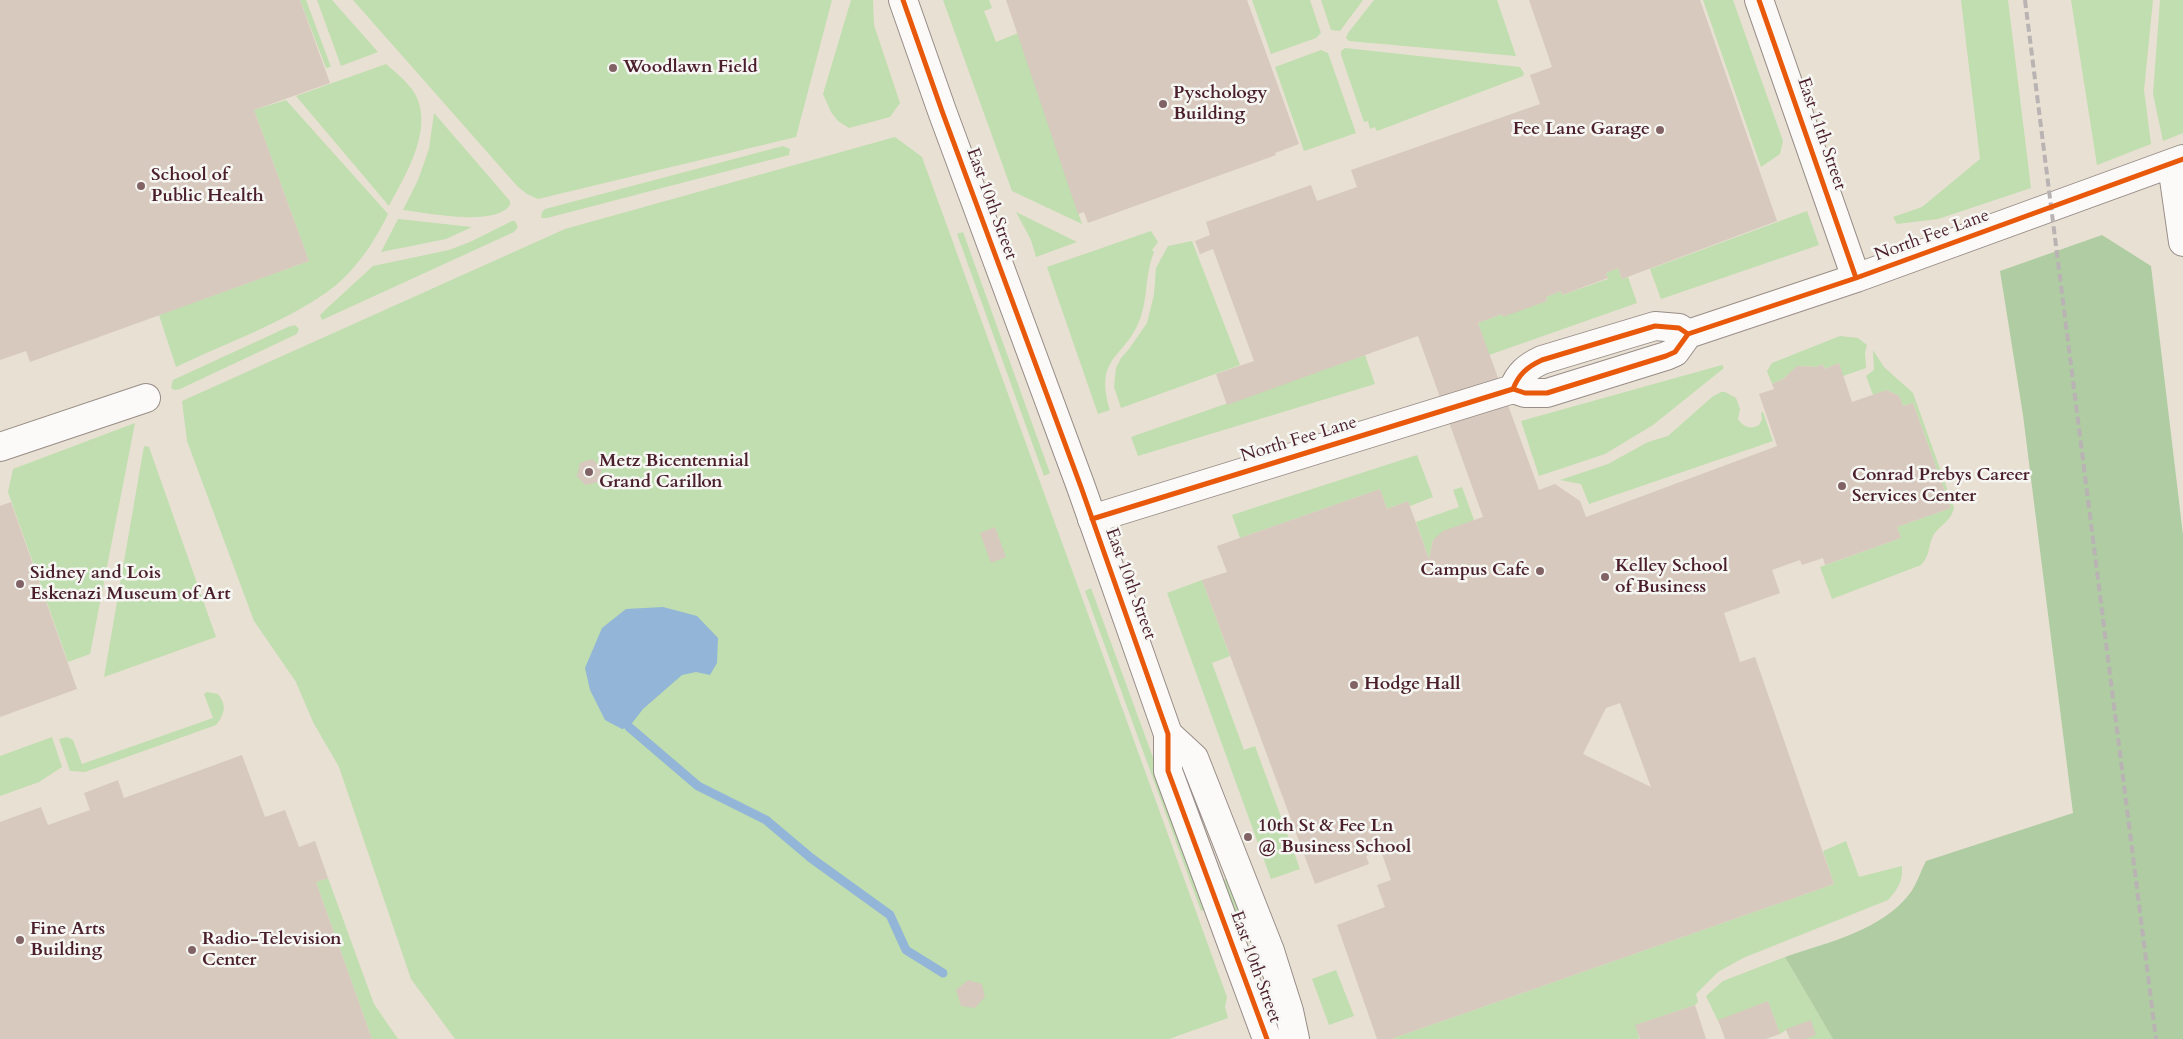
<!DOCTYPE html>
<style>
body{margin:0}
canvas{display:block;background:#e8e0d2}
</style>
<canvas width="2183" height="1039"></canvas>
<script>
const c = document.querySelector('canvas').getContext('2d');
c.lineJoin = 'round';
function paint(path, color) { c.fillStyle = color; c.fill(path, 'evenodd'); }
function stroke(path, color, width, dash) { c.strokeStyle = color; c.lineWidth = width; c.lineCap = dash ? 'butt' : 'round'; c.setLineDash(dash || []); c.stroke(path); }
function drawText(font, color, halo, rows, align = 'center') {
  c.font = font + ' Cardo,serif'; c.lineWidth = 5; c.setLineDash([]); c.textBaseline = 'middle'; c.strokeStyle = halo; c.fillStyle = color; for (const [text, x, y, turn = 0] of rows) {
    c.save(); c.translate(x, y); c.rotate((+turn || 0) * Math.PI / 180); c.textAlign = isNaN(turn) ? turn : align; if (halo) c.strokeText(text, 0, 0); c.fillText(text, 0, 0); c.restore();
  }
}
const green = new Path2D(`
 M300,0H306L331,67L326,68Z
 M317,0H332L378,52L341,66Z
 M353,0H832L796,137L538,199L527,194L518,187Z
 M851,0H873L874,25L900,103L890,117L849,128L838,121L831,112L823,94Z
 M943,0H989L992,8L984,11L996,42L1018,33L1082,224L1012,191Z
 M1252,0H1310L1321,33L1316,38L1271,54Z
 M1321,0H1363L1340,31L1331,30Z
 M1374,0H1497L1516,56L1349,41L1346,38L1348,33Z
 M1703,0H1733L1783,141L1780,154L1761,167Z
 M1961,0H2008L2031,188L1938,219L1897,224L1893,217L1922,207L1980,159Z
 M2071,0H2153L2144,90L2151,144L2097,165Z
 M2160,0H2183V133L2163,141L2153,94Z
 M1345,48L1520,67L1524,73L1523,76L1377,131L1375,127L1370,129L1368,121L1364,122L1341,55V51Z
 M1321,50L1328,53L1356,133L1304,151L1275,67Z
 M386,64C394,71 404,79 411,88C438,123 406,174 389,206L296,96Z
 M286,100L388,214C374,243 354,273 327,292C285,322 224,344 176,367L159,315L309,261L254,110Z
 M434,113L510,201V205C495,227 428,213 403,210L418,180L429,149Z
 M895,137L922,157L1227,997L1225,1007L1228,1018L1169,1039H455L411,979L339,767L313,722L296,682L254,621L187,441L182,401L565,229Z
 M783,146L790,149L789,155L547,218H541L542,212L545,209Z
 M1807,211L1819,245L1661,299L1650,269Z
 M1016,212L1077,242L1036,257L1031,240Z
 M398,219L472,227L446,239L381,252Z
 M512,221H515L518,227L514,232L322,320L320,315L324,311L373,266L449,250L470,242Z
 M1151,231L1158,242L1152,250L1154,252C1145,273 1148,295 1141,316C1127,359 1093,354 1110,410L1098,414L1047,267Z
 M963,232L1050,473L1044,476L957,234Z
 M1192,241L1240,365L1121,408L1114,387L1116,368L1121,358L1129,349L1147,323L1154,295L1156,268L1168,246Z
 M1618,268L1622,279L1628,277L1637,303L1489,355L1478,323L1502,314L1503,316L1547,301L1546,297L1561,291L1562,295L1608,279L1606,273Z
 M295,325L299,329L297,334L180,389L175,390L171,388L173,380L288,327Z
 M1840,336L1858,338L1867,345L1865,352L1866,368L1843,376L1839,363L1825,369L1822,364L1817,367L1797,366L1783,379L1772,384L1767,371L1772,363Z
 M1873,350L1884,367L1913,393L1954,508C1950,523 1940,524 1933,536C1928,546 1930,556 1921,565L1832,599L1820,567L1901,538L1897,527L1951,508L1913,403L1903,406L1899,396L1887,390L1873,395L1866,376L1874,370Z
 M1365,355L1375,384L1138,456L1131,437Z
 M1722,365L1724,368L1653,425L1605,454L1539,476L1521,421Z
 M1721,392H1725L1736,398L1740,409L1738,419C1743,427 1751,430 1759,425L1762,420L1761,413L1763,412L1773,441L1589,504L1581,484L1560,480L1608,464L1648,442L1668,436L1712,397Z
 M135,423L90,654L68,662L8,492L13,469Z
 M144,446L149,447L216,637L104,677Z
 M1417,455L1433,497L1410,506L1408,501L1387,509L1380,489L1240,538L1232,515Z
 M1462,487L1474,520L1433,540L1429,559L1416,522L1459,507L1453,490Z
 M1202,580L1230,656L1212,663L1244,750L1255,746L1300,869L1271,879L1167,593Z
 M1091,588L1208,908L1201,911L1085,591Z
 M207,692L218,694C227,705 225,714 216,725L85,772L70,771L59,739L67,737L73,740L82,764L213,718L204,694Z
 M52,737L62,767L39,782L0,796V756Z
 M1846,841L1859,877L1902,866C1903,881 1898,889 1888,900L1743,958L1718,972L1696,994L1698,1002L1695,1005L1636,1025L1639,1039H1391L1834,884L1823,851Z
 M328,878L374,1004L398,1039H372L316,882Z
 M1229,878L1257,939L1239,946L1216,882Z
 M1785,957L1833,1039H1790L1786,1030L1780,1034L1768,1001L1718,1021L1706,996L1723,981Z
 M1336,970L1354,1016L1329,1025L1312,979Z
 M1271,977L1287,1039H1272L1252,984Z`);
const forest = new Path2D(`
 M2102,235L2151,266L2183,535V1039H1833L1785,957C1828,942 1882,931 1911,892C1917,883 1921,871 1926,861L2073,813L2023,415L2000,271Z`);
const water = new Path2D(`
 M663,607L697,616L718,638L717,663L710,675L696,672L682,675L643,709L629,727L622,729L605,720L590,690L585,668L602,628L626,609Z`);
const stream = new Path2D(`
 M629,727L698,786L766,820L811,858L890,915L906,950L943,973`);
const building = new Path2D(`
 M0,0H300L330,83L254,110L309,261L30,362L26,351L0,360Z
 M1006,0H1247L1299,144L1275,153L1276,155L1088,223L1084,212L1078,214Z
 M1529,0H1700L1777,221L1622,279L1618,268L1606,273L1608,278L1562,295L1561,291L1546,297L1547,301L1503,317L1502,314L1478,323L1539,490L1555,484L1580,501L1586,517L1777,446L1759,394L1774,389L1772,384L1783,379L1797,366L1817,367L1822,364L1825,369L1839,363L1852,402L1887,390L1899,396L1903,406L1913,403L1951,508L1897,527L1901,538L1825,565L1823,558L1802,565L1800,560L1772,570L1780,593L1724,613L1740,662L1755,657L1834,884L1391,1039H1377L1337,925L1385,907L1377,885L1391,880L1381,851L1366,856L1369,864L1315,884L1202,580L1227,572L1217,546L1380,489L1387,509L1408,501L1429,559L1433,540L1443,531L1483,517L1418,336L1227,405L1216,374L1254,361L1213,249L1200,254L1195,241L1210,235L1206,222L1311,185L1317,201L1357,187L1351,170L1540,104L1530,75L1552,67ZM1620,703L1651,787L1583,754L1606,708Z
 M592,459L602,468L599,482L585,485L577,476L580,463Z
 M11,502L77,689L0,717V506Z
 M995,527L1006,557L991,563L980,533Z
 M242,755L265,817L285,810L299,847L315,841L328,878L316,882L372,1039H0V822L41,807L48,825L90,810L84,793L118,780L124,798Z
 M968,980L982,984L985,997L975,1008L961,1006L956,990Z
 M1768,1001L1780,1034L1766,1039H1725L1718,1020Z
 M1695,1005L1706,1039H1640L1635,1025Z
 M1811,1020L1816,1035L1805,1039H1790L1786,1029Z`);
const minor = new Path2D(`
 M1759,0L1856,278
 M2172,165L2183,242
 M1513,389C1519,374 1527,367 1542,360L1655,326L1679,328L1688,334
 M0,447L146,398
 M1092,519L1513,389L1525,393H1547L1666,356L1675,352L1688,334L1856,278L2183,159`);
const tertiary = new Path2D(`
 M903,0L942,111L1081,487L1168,734V771L1267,1039
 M1168,734L1194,758L1270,951L1289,1011L1295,1039`);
const rail = new Path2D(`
 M2025,0L2156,1039`);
const cycleway = new Path2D(`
 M903,0L942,111L1081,487L1168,734V771L1267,1039
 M1759,0L1856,278
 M1513,389C1519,374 1527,367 1542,360L1655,326L1679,328L1688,334
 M1092,519L1513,389L1525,393H1547L1666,356L1675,352L1688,334L1856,278L2183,159`);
const markers = [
 [613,68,5,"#816365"],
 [1163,104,5,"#816365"],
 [1660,130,5,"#816365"],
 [141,186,5,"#816365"],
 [589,472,5,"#816365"],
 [1842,486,5,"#816365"],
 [1540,571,5,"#816365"],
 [1605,577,5,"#816365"],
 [20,584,5,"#816365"],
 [1354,685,5,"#816365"],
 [1248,837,5,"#816365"],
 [20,940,5,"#816365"],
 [192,950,5,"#816365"]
];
const poiNames = [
 ["Woodlawn Field",623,68],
 ["Pyschology",1173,94],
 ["Building",1173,115],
 ["Fee Lane Garage",1650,130,"right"],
 ["School of",151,176],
 ["Public Health",151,197],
 ["Metz Bicentennial",599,462],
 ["Grand Carillon",599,483],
 ["Conrad Prebys Career",1852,476],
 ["Services Center",1852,497],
 ["Kelley School",1615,567],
 ["of Business",1615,588],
 ["Campus Cafe",1530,571,"right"],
 ["Sidney and Lois",30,574],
 ["Eskenazi Museum of Art",30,595],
 ["Hodge Hall",1364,685],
 ["10th St & Fee Ln",1258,827],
 ["@ Business School",1258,848],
 ["Fine Arts",30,930],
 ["Building",30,951],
 ["Radio-Television",202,940],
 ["Center",202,961]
];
const streetNames = [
 ["East 11th Street",1821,134,71],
 ["East 10th Street",991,204,70],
 ["North Fee Lane",1932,236,-20],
 ["North Fee Lane",1299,440,-17],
 ["East 10th Street",1130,584,70],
 ["East 10th Street",1255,967,70]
];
paint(green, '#c0deaf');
paint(forest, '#afcca3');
paint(water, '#92b5d8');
stroke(stream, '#92b5d8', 9);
paint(building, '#d7c9bd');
stroke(minor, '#988d88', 30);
stroke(tertiary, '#988d88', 30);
stroke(minor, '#fcfaf8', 28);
stroke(tertiary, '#fcfaf8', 28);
stroke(rail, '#b9b3b3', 4, [8, 4]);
stroke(cycleway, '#e8590c', 5);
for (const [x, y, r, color] of markers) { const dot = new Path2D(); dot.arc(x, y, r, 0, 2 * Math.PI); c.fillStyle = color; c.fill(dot); stroke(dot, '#f6f6f2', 2); }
drawText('bold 18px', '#4a1f2b', '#f6f6f2', poiNames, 'left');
drawText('18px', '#4a1f2b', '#f6f6f2', streetNames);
</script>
